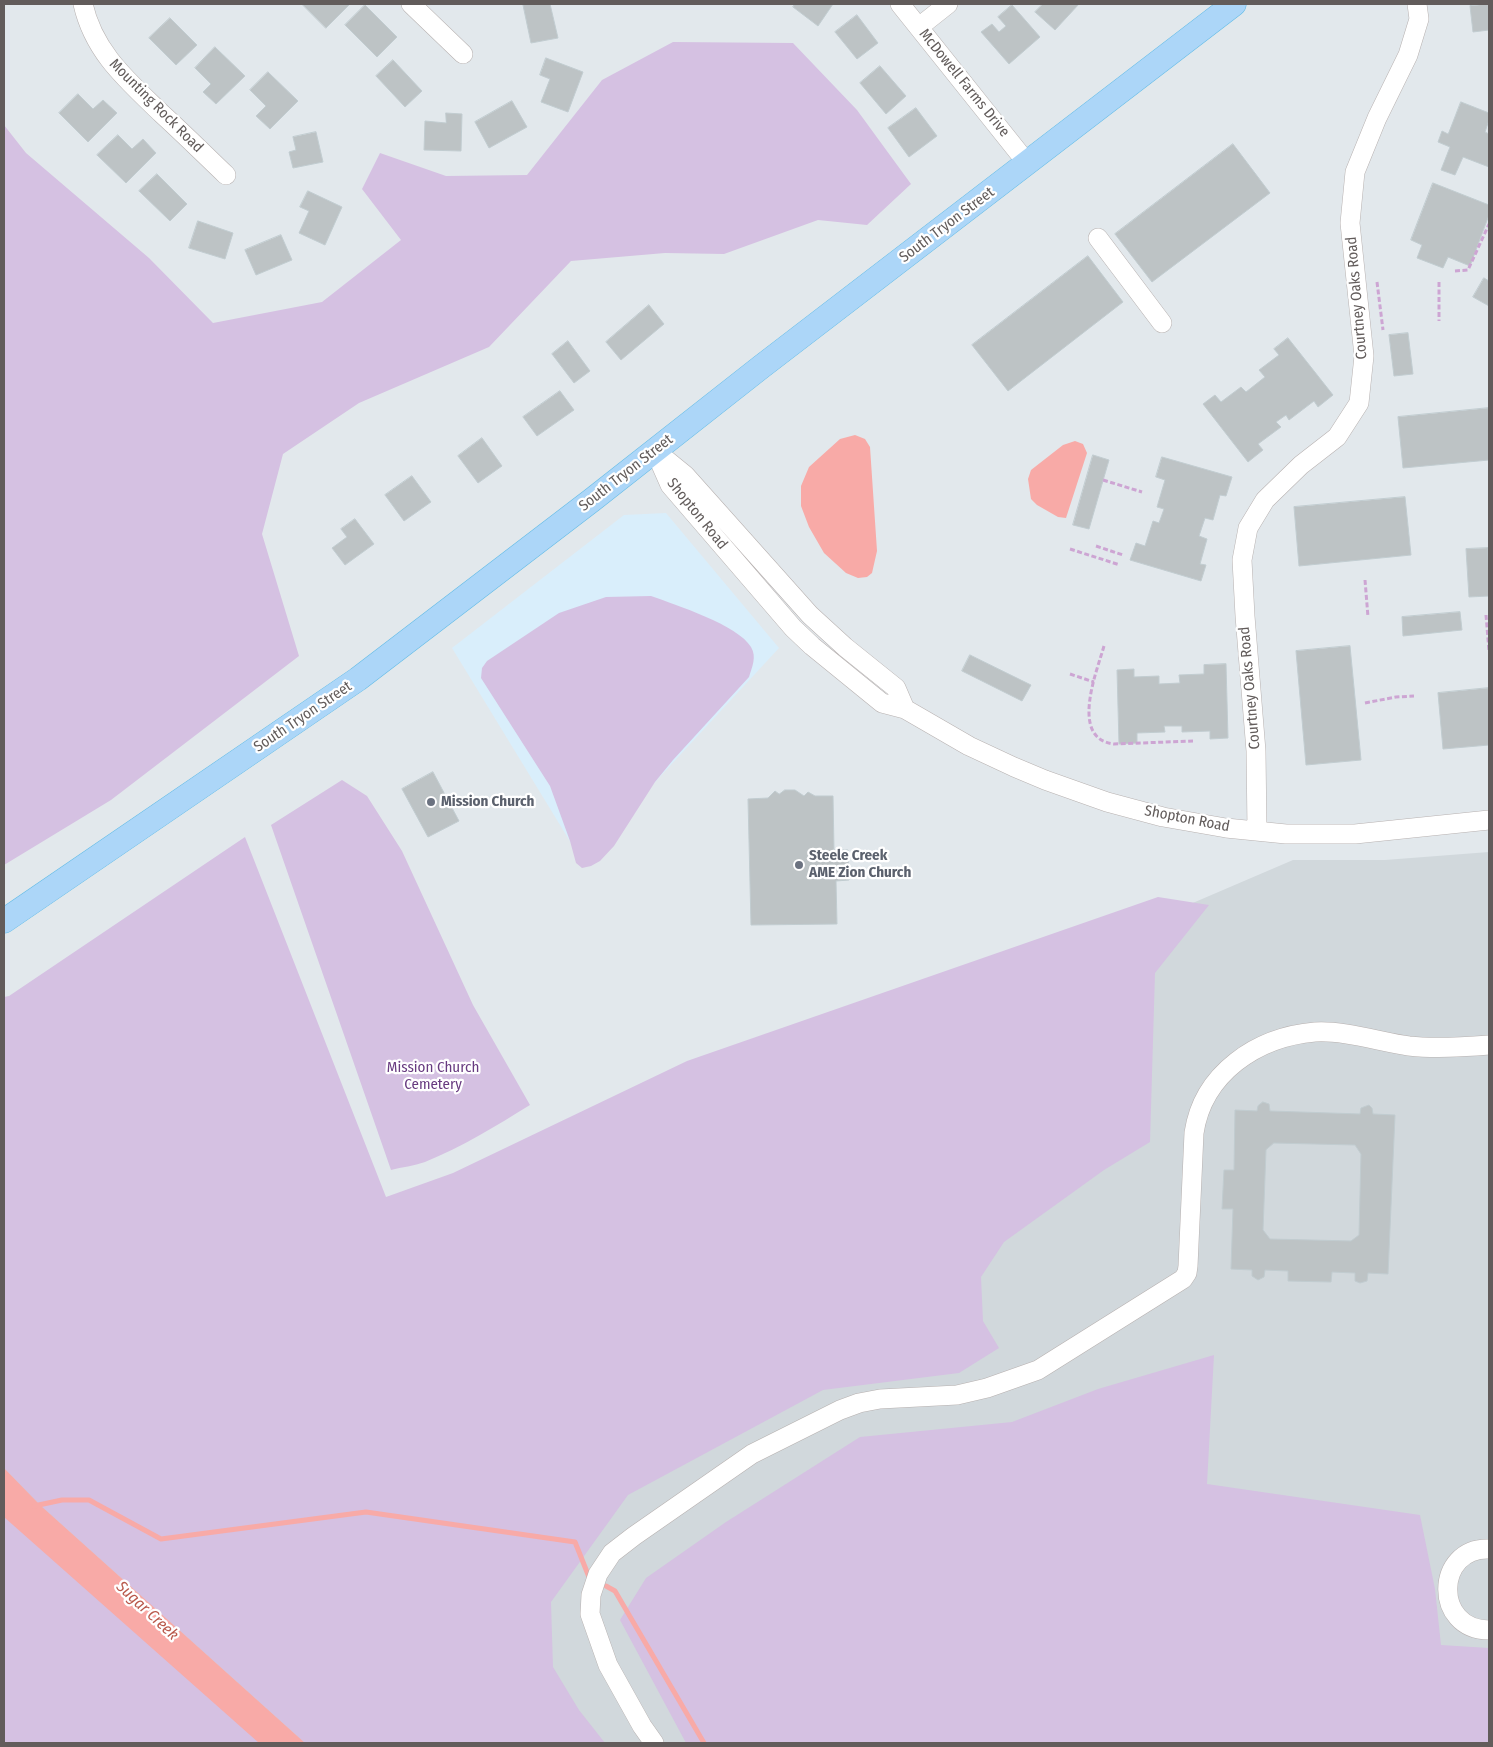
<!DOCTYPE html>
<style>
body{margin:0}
#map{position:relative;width:1493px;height:1747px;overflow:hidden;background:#e2e8ec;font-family:"Fira Sans Condensed",sans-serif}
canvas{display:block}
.frame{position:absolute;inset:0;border:5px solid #625c5b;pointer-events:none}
</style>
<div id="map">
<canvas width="1493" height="1747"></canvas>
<div class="frame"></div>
</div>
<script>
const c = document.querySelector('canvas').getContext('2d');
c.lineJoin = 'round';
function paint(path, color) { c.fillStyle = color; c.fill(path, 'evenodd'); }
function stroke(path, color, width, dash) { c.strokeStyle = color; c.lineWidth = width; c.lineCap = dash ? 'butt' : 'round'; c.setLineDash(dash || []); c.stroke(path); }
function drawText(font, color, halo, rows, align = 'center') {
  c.font = font + ' "Fira Sans Condensed",sans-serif'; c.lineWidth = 4.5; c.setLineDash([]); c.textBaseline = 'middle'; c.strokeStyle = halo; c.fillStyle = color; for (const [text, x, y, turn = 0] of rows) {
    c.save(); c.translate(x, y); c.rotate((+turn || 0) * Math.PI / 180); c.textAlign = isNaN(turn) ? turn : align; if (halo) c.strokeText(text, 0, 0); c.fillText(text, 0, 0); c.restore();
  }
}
const commercial = new Path2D(`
 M666,513L779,648L582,861L452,648L624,515Z`);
const education = new Path2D(`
 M1489,852V1743H295L4,1479V1353L276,1296L1293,860H1385Z`);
const green = new Path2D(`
 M673,42L793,43L857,110L911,184L867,225L818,220L724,254L665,253L571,261L489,347L359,403L283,454L262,534L299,656L111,800L4,865V125L26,153L149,258L213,323L322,302L401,240L362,189L380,153L446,176L527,175L602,80Z
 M651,596C676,605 738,625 751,647C757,657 752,667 749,677L673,760L655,782L614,846L600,861L591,866L582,868L576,863L570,841L550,786L481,678L482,668L487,661L559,613L606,597Z
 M342,780L367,796L402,851L473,1005L530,1105C496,1126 462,1147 425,1162C414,1166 402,1167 391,1170L271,825Z
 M245,837L386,1197L453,1173L687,1061L1158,897L1209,905L1155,973L1150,1142L1104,1170L1004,1242L981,1277L983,1321L999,1348L959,1373L823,1390L628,1495L551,1602L553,1667L579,1710L605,1743H305L40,1505L4,1468V997L9,996Z
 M1214,1355L1207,1484L1420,1515L1435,1589L1441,1645L1489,1648V1743H686L620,1620L646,1578L726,1522L860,1437L1012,1422L1098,1389Z
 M4,1479L291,1743H4Z`);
const water = new Path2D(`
 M855,435L865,439L870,447L877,551L872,573L867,577L858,578L846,573L824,553L809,527L801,506V486L809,467L840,439Z
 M1075,441L1083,444L1087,453L1066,518L1058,517L1037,505L1031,499L1028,479L1031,470L1063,445Z
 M4,1468L40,1505L305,1743H259L4,1517Z`);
const stream = new Path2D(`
 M34,1506L62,1500H89L161,1539L366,1512L575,1542L589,1577
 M606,1586L615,1591L704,1743`);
const building = new Path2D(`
 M302,4H350L326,28Z
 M526,4H550L558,38L531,43L523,5Z
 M795,4H833L818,26L793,7Z
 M1043,4H1079L1055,30L1035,12Z
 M1489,4V30L1473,32L1470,6Z
 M365,5L397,37L377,57L345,25Z
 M1012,5L1040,37L1009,64L981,32L992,24L999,32L1006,26L998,17Z
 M857,15L878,43L857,59L835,32Z
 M170,18L197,45L176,65L149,38Z
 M215,47L245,76L216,104L203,92L211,84L195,68Z
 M546,58L583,72L568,112L541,102L550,79L540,75Z
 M393,60L422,91L405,107L376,76Z
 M880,66L906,96L886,114L860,83Z
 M268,72L298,101L270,129L256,116L266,106L250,90Z
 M78,94L93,109L103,100L117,113L88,142L59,113Z
 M512,101L527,127L489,148L475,122Z
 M1461,102L1489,113V120L1485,132L1489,134V167L1463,157L1455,175L1441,170L1450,147L1438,142L1442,131L1448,134Z
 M916,108L937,136L909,157L888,128Z
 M446,113L462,114L461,151L424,150L425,121L446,123Z
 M316,132L323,162L293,168L289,152L296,150L293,137Z
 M118,135L132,149L143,139L156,153L126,183L97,155Z
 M1233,144L1270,193L1152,282L1115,234Z
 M157,174L187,204L170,221L139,191Z
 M1433,183L1489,205V215L1470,266L1448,257L1443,268L1417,258L1422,245L1411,240Z
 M308,191L342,207L325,245L299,233L309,211L300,207Z
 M198,221L233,233L225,259L189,248Z
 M281,235L292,260L256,275L245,250Z
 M1088,256L1123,302L1008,391L972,345Z
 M1484,278L1489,281V306L1473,297Z
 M649,305L664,324L621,360L606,342Z
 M1408,333L1413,374L1394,376L1389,335Z
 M1288,338L1333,395L1318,407L1314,401L1289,420L1286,415L1276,422L1281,427L1258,444L1263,450L1248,462L1203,404L1215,395L1221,402L1241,387L1246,392L1265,377L1259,370L1279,355L1274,349Z
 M568,341L590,371L574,383L552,354Z
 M560,391L574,410L537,436L523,417Z
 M1489,408V460L1403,468L1398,417Z
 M482,438L502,466L478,483L458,456Z
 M1093,455L1109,460L1089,529L1073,525Z
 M1162,457L1232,477L1226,496L1220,495L1213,520L1205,518L1199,536L1207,539L1200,564L1206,565L1201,581L1130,560L1136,543L1145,546L1153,521L1159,523L1164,509L1157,507L1165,480L1156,477Z
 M412,476L431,502L404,521L385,495Z
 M1405,497L1411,555L1299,566L1294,507Z
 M355,519L374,544L345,565L332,548L347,537L341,529Z
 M1488,548L1489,596L1469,597L1466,549Z
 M1460,612L1462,630L1403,636L1402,617Z
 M1350,646L1361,760L1306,765L1296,651Z
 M970,655L1031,685L1022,701L962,671Z
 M1226,664L1228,738L1210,739V731L1182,732V726H1164L1165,732L1137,733V743L1119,744L1117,670L1134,669V677L1159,676V684L1180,683L1179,675L1204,674V665Z
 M1489,688V745L1443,749L1438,693Z
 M433,772L459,821L428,837L402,789Z
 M785,790H795L804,796L808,792L815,796H833L834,850H848L849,880L836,881L837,924L751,925L748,799L768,798L775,791L779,794Z
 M1263,1102L1269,1104L1270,1111L1360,1114L1361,1108L1369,1105L1372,1108L1373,1114L1395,1115L1388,1274L1368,1273L1367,1281L1360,1283L1355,1281V1273L1332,1272L1331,1282L1288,1281V1271L1265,1270L1264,1277L1258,1280L1252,1276V1270L1231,1269L1233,1209H1222L1224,1170H1234L1235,1110L1257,1111L1258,1106ZM1274,1143L1355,1145L1361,1154L1359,1235L1351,1241L1270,1239L1263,1230L1266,1150Z`);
const path = new Path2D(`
 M1455,271L1468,270L1489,224
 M1377,282L1383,330
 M1439,282V321
 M1103,480L1142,492
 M1096,546L1123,555
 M1070,549L1120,565
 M1365,580L1368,617
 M1486,615L1489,651
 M1104,646C1097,671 1069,739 1114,744L1193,741
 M1070,674L1094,682
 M1365,703L1396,697L1414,696`);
const minor = new Path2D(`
 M83,4C94,53 128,81 162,114C184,134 205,155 226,175
 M411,4L463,54
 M900,4L1027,163
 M919,27L948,4
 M1098,238L1162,323
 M655,451L670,485L793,628L812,646L882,703L905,709L969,746L1014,767L1045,780L1107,802L1163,817L1226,828L1286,834H1355L1489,820
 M658,453L685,475L810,615L845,647L896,688L905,709
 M1257,831L1256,751L1245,616L1242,560L1248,528L1265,500L1301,465L1337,437L1359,403L1364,356L1350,223L1355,172L1377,118L1408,55L1419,19L1417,4
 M1489,1549C1435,1547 1433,1630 1489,1630
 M654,1743L642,1726L608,1665L590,1614L591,1595L598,1574L612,1553L634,1536L752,1454L840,1410L859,1403L880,1399L957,1395L987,1388L1038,1370L1183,1279L1187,1273L1188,1266L1194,1133C1203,1073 1257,1037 1315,1032C1343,1030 1381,1042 1409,1046C1435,1049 1463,1047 1489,1045`);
const major = new Path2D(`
 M4,921L358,679L592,500L761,367L1234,4`);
const markers = [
 [431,802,5,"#6b7280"],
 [799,865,5,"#6b7280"]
];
const streetNames = [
 ["McDowell Farms Drive",964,83,51],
 ["Mounting Rock Road",156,106,45],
 ["South Tryon Street",947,225,-37],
 ["Courtney Oaks Road",1357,298,-95],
 ["South Tryon Street",626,473,-38],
 ["Shopton Road",697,514,51],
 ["Courtney Oaks Road",1250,688,-95],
 ["South Tryon Street",303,717,-34],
 ["Shopton Road",1187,819,11]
];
const worshipNames = [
 ["Mission Church",441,802],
 ["Steele Creek",809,856],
 ["AME Zion Church",809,873]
];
const parkNames = [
 ["Mission Church",433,1068],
 ["Cemetery",433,1085]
];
const waterNames = [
 ["Sugar Creek",147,1611,43]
];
paint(commercial, '#d9eefb');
paint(education, '#d1d8dc');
paint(green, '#d5c1e2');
paint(water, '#f8aaa7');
stroke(stream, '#f8aaa7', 5);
paint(building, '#bdc3c5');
stroke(building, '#c1ccd0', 1);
stroke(minor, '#b7b1b0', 20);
stroke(major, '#62bbe5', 25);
stroke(path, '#cda5d3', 3, [5, 2.5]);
stroke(minor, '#fff', 19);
stroke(major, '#acd6f8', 24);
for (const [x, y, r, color] of markers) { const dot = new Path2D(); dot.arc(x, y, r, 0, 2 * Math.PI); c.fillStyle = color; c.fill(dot); stroke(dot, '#fff', 2); }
drawText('15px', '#625c5b', '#fff', streetNames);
drawText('bold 15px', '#5b616d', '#fff', worshipNames, 'left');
drawText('15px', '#683b80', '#fff', parkNames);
drawText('italic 16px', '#b9594c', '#fff', waterNames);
</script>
